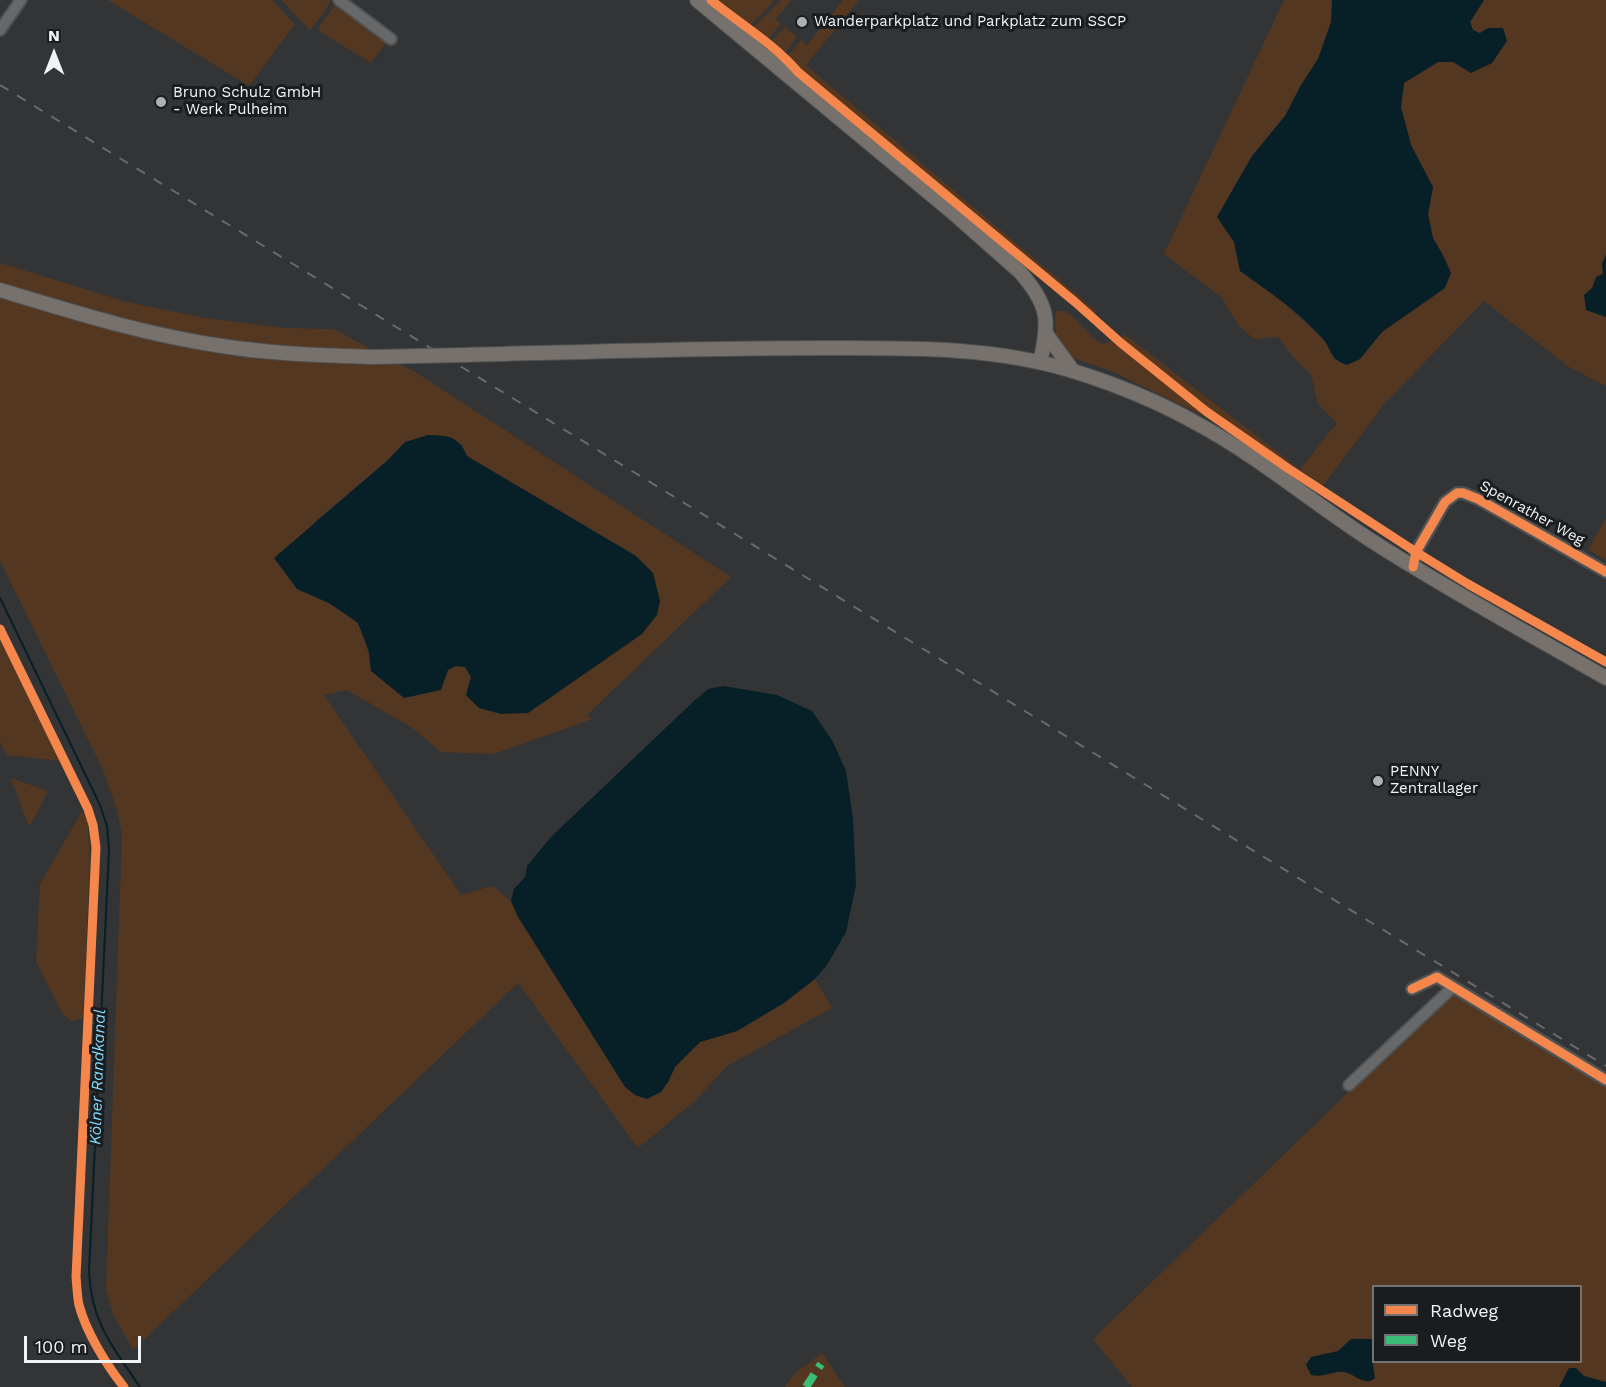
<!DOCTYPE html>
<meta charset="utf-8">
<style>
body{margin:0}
#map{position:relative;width:1606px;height:1387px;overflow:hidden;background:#323436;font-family:"Work Sans",sans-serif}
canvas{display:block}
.legend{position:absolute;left:1372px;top:1285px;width:210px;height:78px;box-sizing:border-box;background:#1a1c1d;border:2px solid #707274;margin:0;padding:8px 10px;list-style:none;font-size:18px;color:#f1f4f6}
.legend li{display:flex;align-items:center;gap:12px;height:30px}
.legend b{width:30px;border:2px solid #707274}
.north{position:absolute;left:24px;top:24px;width:60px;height:60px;-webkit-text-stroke:4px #1a1c1d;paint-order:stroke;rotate:0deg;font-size:16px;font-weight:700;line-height:24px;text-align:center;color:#f1f4f6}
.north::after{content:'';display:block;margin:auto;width:21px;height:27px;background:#f1f4f6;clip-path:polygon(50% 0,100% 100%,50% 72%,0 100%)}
.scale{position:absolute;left:24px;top:1336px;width:117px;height:27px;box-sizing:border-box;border:3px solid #f1f4f6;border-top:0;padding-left:8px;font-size:18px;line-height:21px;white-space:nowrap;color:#f1f4f6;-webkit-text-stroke:4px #1a1c1d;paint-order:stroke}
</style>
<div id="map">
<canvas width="1606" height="1387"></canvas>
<ul class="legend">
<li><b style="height:8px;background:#f5874c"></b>Radweg</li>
<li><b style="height:8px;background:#3abd76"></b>Weg</li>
</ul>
<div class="north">N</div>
<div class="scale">100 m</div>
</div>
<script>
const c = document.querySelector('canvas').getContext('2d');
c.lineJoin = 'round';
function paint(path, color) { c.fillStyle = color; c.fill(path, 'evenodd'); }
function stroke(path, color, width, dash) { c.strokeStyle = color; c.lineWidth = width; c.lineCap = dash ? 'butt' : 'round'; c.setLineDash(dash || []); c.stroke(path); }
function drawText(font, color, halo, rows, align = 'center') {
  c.font = font + ' "Work Sans",sans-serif'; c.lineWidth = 6; c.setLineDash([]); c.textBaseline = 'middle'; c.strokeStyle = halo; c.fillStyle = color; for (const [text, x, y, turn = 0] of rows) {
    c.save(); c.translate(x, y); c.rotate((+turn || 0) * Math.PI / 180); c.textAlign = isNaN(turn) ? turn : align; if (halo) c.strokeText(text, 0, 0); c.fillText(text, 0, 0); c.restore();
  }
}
const green = new Path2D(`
 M108,0H272L295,24L249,86Z
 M281,0H331L323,14L310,30Z
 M714,0H775L752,24L746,25Z
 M781,0H791L776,19L781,24L767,40L752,29Z
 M843,0H859L806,65L1096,311L1093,315L900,158L796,67L787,57L801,40L807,45Z
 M1284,0H1332L1331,22L1318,59L1301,85L1285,116L1252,156L1217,217L1234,242L1240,271L1283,302L1324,340L1335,360L1360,359L1382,332L1445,288L1444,257L1433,238L1428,214L1433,187L1411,145L1401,107L1404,83L1438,62H1453L1471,73L1480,34L1473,30L1470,22L1484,0H1606V255L1602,263L1603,274L1596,277L1586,310L1606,317V386L1569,367L1484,301L1385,403L1323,486C1261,440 1187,409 1118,374C1106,368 1073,360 1066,354C1055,345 1054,324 1056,311C1074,307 1086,337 1103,344L1115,340L1122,345L1123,333L1300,469L1337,423L1318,404L1311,375L1294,358L1278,337L1254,339L1238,325L1222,298L1164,254Z
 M337,3L388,40L371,63L319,31V26Z
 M785,27L797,37L784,54L770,43Z
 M0,263L127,302L204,318L286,328L333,329L417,373L731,577L587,715L592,719L494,754L441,752L411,727L347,690L324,695L461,895L492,886L511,901L518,917L668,1082L675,1067L700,1042L737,1031L784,1003L815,979L832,1008L727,1066L696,1100L638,1148L518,983L133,1350L113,1314L106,1290L122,835L117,810L103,770L0,561ZM405,442L462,444L466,456L636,556L564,687L528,713L471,677L465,667L455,666L448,670L371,671C369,656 367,639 359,625C350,611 313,596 297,589L314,522L388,460Z
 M1606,518V560L1588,550Z
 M0,634L62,757L59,761L6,755L0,741Z
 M11,778L48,791L31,824H28Z
 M81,813H87L90,863L83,1018L71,1021L62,1013L36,962L40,884Z
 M1451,993L1606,1084V1387H1132L1093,1339ZM1374,1286H1580V1362H1374Z
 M822,1353L845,1387H785L793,1375Z`);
const water = new Path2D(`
 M1332,0H1484L1470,22L1473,30L1480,33L1488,28H1503L1507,41L1492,63L1471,73L1453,62H1438L1404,83L1401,107L1411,145L1433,187L1428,214L1433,238L1444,257L1451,273L1445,288L1382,332L1360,359L1347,365C1328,358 1334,352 1323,339C1300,312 1268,291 1240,271L1234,242L1217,217L1252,156L1285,116L1301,85L1318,59L1331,22Z
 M1606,255V317L1586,310L1584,295L1592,288L1596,277L1603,274L1602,263Z
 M428,435C448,436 458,435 467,456L636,556L653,573L660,601L657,615L642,634L528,713L501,714L479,708L466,695L471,677L465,667L456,666L448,670L441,690L404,698L371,671L369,652L358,623L329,603L297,589L274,558L388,460L405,442Z
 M723,686L777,695L812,711L832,740L846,771L853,819L856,885L846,932L827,965L815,979L784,1003L737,1031L700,1042L675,1067L668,1082L661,1092L647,1099L635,1095L625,1087L518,917L511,901L514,889L525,877L527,866L551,837L694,701L708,689Z
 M1351,1339H1373V1365L1375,1378C1365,1387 1355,1374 1344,1372C1333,1370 1325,1378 1311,1375L1306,1365L1311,1357L1338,1351Z
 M1569,1368H1576L1584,1376L1606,1382V1387H1559Z`);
const stream = new Path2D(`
 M0,598L100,805L107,826L109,850L89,1271C91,1322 112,1346 140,1387`);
const minor = new Path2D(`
 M339,0L391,39
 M0,30L21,0
 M1413,567L1416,552L1445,502L1457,493H1463L1478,499L1606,572
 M1412,989L1437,977L1606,1080
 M1349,1085L1453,987`);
const major = new Path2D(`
 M697,0L951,211L1020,272C1049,305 1050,321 1040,362
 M0,290C73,312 146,335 222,346C272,354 322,355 372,357
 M1047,335L1073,371
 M463,355C583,352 702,348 822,348C906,348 991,346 1073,371C1115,384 1159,402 1198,424C1259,457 1313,503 1372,541C1448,590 1528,633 1606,678`);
const rail = new Path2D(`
 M0,85L1606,1066`);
const majorBridge = new Path2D(`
 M372,357L463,355`);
const quiet = new Path2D(`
 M806,1387L821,1364`);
const cycleway = new Path2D(`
 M711,0C740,24 773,43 798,72L1075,302L1121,343L1207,412L1289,469L1416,552L1468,584L1606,662
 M1413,567L1416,552L1445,502L1457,493H1463L1478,499L1606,572
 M0,629L88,809L93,825L96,847L76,1277C77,1286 77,1296 79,1305C86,1332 107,1366 124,1387
 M1412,989L1437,977L1606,1080`);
const markers = [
 [802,22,6,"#aeb1b3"],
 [161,102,6,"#aeb1b3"],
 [1378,781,6,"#aeb1b3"]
];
const poiNames = [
 ["Wanderparkplatz und Parkplatz zum SSCP",814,22],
 ["Bruno Schulz GmbH",173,93],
 ["- Werk Pulheim",173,110],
 ["PENNY",1390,772],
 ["Zentrallager",1390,789]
];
const streetNames = [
 ["Spenrather Weg",1532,513,29]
];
const waterNames = [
 ["Kölner Randkanal",98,1077,-88]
];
paint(green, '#543721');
paint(water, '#071f27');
stroke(stream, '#071f27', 2);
stroke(minor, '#4e5051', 14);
stroke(major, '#4e5051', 16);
stroke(minor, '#676869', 10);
stroke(major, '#76716c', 14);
stroke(rail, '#686a6b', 2, [10, 10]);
stroke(majorBridge, '#4e5051', 16, []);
stroke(majorBridge, '#76716c', 14);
stroke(quiet, '#3abd76', 8, [15, 8]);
stroke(cycleway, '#f5874c', 9);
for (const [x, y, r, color] of markers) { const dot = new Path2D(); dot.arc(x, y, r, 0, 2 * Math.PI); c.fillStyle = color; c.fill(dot); stroke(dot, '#1a1c1d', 2); }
drawText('15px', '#f1f4f6', '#1a1c1d', poiNames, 'left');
drawText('15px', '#f1f4f6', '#1a1c1d', streetNames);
drawText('italic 16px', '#80d8fb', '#1a1c1d', waterNames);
</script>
